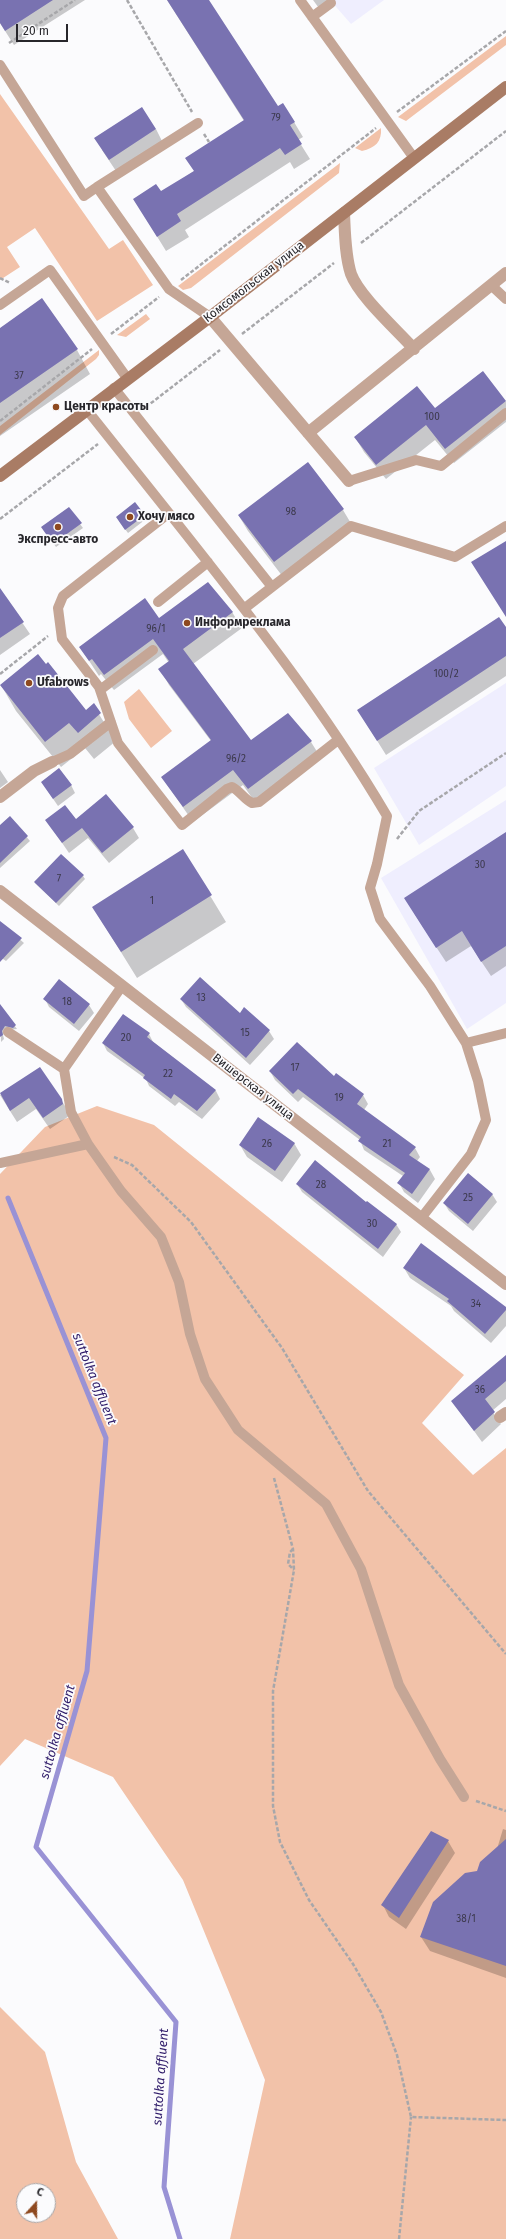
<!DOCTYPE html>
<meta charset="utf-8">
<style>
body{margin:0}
#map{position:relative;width:506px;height:2239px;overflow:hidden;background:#fbfbfd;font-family:"Fira Sans",sans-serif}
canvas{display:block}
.north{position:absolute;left:16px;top:2183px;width:40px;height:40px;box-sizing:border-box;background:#fbfbfd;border:1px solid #a6a6a9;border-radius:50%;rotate:21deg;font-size:11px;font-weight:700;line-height:16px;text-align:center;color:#27262b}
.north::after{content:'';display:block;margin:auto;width:14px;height:18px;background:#8e491f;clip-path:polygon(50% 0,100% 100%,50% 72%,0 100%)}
.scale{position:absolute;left:16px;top:24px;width:52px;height:18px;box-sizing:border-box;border:2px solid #27262b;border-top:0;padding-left:5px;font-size:12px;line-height:14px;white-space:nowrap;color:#27262b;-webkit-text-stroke:3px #fbfbfd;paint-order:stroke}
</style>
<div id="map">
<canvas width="506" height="2239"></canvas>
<div class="north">С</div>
<div class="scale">20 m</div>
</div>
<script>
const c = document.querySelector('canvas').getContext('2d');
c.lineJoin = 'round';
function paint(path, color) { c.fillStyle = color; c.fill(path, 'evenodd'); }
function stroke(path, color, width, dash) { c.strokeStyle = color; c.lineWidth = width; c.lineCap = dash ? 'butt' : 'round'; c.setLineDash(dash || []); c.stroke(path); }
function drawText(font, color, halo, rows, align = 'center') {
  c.font = font + ' "Fira Sans",sans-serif'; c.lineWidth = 3.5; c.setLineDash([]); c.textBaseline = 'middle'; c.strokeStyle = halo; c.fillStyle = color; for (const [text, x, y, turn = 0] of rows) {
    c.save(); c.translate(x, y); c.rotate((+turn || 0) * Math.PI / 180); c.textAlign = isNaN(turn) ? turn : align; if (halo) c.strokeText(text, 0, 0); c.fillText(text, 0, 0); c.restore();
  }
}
const built = new Path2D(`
 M330,0H384L351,24Z
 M506,683V786L419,845L374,768Z
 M506,800V1003L467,1029L381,878Z`);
const green = new Path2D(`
 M506,36V45L406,121L398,117Z
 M0,94L109,249L123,240L153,285L97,321L35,228L7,247L20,267L0,280Z
 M381,128C382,142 375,148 362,151L355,148Z
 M340,163L339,173L191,288L183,290L178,286Z
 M146,314L150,319L126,337L117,335Z
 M99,350V355L96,359L0,435V426Z
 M139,689L172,731L151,748L129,719L124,702Z
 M97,1106L154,1125L464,1375L422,1423L473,1475L506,1448V2239H230L265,2080L183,1880L113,1777L25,1739L0,1766V1174L45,1127Z
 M0,2007L45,2052L76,2162L118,2239H0ZM24,2191H48V2215H24Z`);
const shadow = new Path2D(`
 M0,0H85L14,45L0,23Z
 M167,0H208L277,108L294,122L303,137L298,140L310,159L294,169L290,162L185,230L189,237L166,251L134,199L161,193L194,171L244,121Z
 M313,0H330L321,11Z
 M156,129L162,141L116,171L102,150Z
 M0,329L77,350L90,374L0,436Z
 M482,372L506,402V422L454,463L435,440L386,479L364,452L355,437L435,410Z
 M308,464L343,510L352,525L283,577L248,531L239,516Z
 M69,509L83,528L56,547L45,531Z
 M144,515L146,519L128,533L119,521Z
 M0,590L30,634L0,655Z
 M232,612L242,628L193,664L251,742L288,715L311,742L321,758L257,805L243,785L193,822L162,777L211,741L169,685L160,669L169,663L163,654L114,690L101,674L99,676L80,647L159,619Z
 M506,629V676L386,755L358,710Z
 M1,685L86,711L93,705L116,741L94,759L85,748L61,767L16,711Z
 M0,770L8,782L0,788Z
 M71,785L75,793L58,806L47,790Z
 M10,818L30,841L0,868V827Z
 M47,821H76L133,828L139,838L109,863L88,838L69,853Z
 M506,833V966L491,976L471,946L446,962L414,913Z
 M183,851L226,922L137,978L93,907Z
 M83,876L85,879L59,906L35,883Z
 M0,922L24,943L6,961L0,957Z
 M59,981L89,1005L94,1013L79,1031L49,1007L45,999Z
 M181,999L240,1014L269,1031L274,1039L250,1065L186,1007Z
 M0,1006L17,1029L7,1030L3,1035L4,1039L1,1042Z
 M149,1034L153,1042L216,1091L220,1099L202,1119L179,1102L175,1106L149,1086L146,1079L107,1051L103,1043Z
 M40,1068L69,1112V1116L50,1129L36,1109L17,1122L0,1095Z
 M270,1071L334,1078L363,1095L368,1104L364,1110L415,1148L420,1157L417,1161L430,1170L435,1179L418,1203L404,1192L399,1183L403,1176L364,1150L360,1140L303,1097L298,1102L275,1080Z
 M294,1143L301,1155L282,1182L247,1157L240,1145Z
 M297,1184L366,1203L396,1224L401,1232L383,1257L302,1192Z
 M492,1194L497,1202L473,1231L449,1211L444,1203Z
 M404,1268L506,1308V1326L491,1343L454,1311L451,1306L410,1278Z
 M506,1356V1399L492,1411L501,1424L482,1442L453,1402Z
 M503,1829L506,1830V1978L430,1951L421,1937L497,1849Z
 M432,1832L448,1841L455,1853L406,1929L389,1917L383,1905Z`);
const stream = new Path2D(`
 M8,1198L106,1438L87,1671L36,1847L176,2022L164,2187L180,2239`);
const building = new Path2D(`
 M0,0H53L5,31L0,23Z
 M167,0H209L278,106L283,103L295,122L290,125L302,144L285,155L280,148L177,214L181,221L157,237L133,199L156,184L161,191L194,171L185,158L244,120Z
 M142,107L156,129L109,160L94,138Z
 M42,298L78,349L0,403V328Z
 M483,371L506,401L445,449L426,425L376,465L354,437L417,386L435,408Z
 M308,462L344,509L274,562L238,515Z
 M135,502L145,515L125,530L116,517Z
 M69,507L82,523L53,544L41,527Z
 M506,541V617L471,562Z
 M208,582L233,612L183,649L251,740L288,713L312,741L248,789L233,770L183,807L161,777L211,740L158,669L169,661L153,639L104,675L92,659L89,661L79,647L145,598L159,618Z
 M0,588L24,622L0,638Z
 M499,617L506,627V656L377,741L357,710Z
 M38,654L46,664L48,662L86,710L94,703L101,713L78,733L69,723L45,742L0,685Z
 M59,768L72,785L53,799L41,782Z
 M106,794L134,827L102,853L82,828L62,843L45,820L65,805L76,819Z
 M10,816L28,836L0,863V825Z
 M506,832V946L481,962L462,931L436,948L404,898Z
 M183,849L212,895L121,952L92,907Z
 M61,854L84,875L56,903L34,882Z
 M0,921L22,938L0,962Z
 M200,977L240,1013L244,1007L270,1030L246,1058L180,999Z
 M59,979L90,1004L74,1024L43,999Z
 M0,1004L16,1025L13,1028L5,1026L2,1031L3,1035L0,1037Z
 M123,1014L150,1033L147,1037L216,1090L197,1111L174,1094L171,1099L143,1078L145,1075L102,1043Z
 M297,1042L334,1076L336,1073L364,1094L357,1104L416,1147L409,1155L430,1169L412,1194L397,1183L405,1173L358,1141L361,1137L298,1089L293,1094L269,1071Z
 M40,1067L62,1099L63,1104L43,1118L29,1098L10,1111L0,1093Z
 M258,1117L295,1143L275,1171L239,1145Z
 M315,1160L366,1202L367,1201L397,1224L378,1249L296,1184Z
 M468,1173L493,1194L468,1224L443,1203Z
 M421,1243L506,1307V1310L485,1334L447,1301L449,1299L403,1268Z
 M506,1355V1381L485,1399L495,1412L474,1431L451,1401Z
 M431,1831L449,1840L399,1918L381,1905Z
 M506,1839V1966L420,1937L433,1902L465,1873L477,1871L480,1862Z`);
const path = new Path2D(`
 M127,0L192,112
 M9,43L75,0
 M397,112L506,31
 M204,134L209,142
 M361,243L506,131
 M0,278L10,283
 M181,280L376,128
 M111,334L159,297
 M242,334L334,263
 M146,407L220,350
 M0,421L92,349
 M0,519L98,444
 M0,674L48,636
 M397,839L419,811L506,753
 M114,1157L132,1165L191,1222L282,1348L368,1491L506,1654
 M274,1478L293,1549L294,1570L273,1691V1806L280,1842L309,1900L353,1964L381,2012L397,2055L411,2117L506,2120
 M293,1549L290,1552L288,1564L294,1570
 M476,1801L506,1811
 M399,2239L411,2117`);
const lane = new Path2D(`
 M300,0L414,158
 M312,17L331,3
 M0,65L84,196L97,187
 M198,123L97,187L169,289L210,317
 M491,285L506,299
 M0,305L50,270L127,378
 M114,388L272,587L245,608
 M87,410L169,513L63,596L58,608L62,639L99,687L118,743L182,825L227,789L232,787C240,791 244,799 252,803L259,802L338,740
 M349,481L416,460L441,466L506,413
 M169,513C246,610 324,709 387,816L377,864L370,888L380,919L430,986L466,1043L506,1033
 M272,587L351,526L455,557L506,526
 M158,602L208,562
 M100,690L153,650
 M52,762L70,754L111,722
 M8,1032L64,1069L122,986
 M64,1069L71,1112L88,1144L121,1191L161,1237L179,1282L190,1334L205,1379L238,1430L326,1504L361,1569L399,1685L440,1759L464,1797
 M0,1163L88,1144
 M422,1217L471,1154L486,1120L478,1081L466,1043`);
const street = new Path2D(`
 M344,213C345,233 345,255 351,274C359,296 397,330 414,349
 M210,317L349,481
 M308,433L506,273
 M0,797L34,771L52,762
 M0,891L506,1284
 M500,1417L506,1413`);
const secondary = new Path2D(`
 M0,476L210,317L506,87`);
const markers = [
 [56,407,4,"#8e491f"],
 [130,517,4,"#8e491f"],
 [58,527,4,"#8e491f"],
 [187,623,4,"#8e491f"],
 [29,683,4,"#8e491f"]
];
const numberNames = [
 ["79",276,118],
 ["37",19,376],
 ["100",432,417],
 ["98",291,512],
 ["96/1",156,629],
 ["100/2",446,674],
 ["96/2",236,759],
 ["30",480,865],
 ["7",59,879],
 ["1",152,901],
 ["13",201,998],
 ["18",67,1002],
 ["15",245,1033],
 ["20",126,1038],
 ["17",295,1068],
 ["22",168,1074],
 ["19",339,1098],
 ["26",267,1144],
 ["21",387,1144],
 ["28",321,1185],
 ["25",468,1198],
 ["30",372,1224],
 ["34",476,1304],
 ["36",480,1390],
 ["38/1",466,1919]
];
const streetNames = [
 ["Комсомольская улица",254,282,-38],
 ["Вишерская улица",253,1087,38]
];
const poiNames = [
 ["Центр красоты",64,407],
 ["Хочу мясо",138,517],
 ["Экспресс-авто",58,540,"center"],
 ["Информреклама",195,623],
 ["Ufabrows",37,683]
];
const waterNames = [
 ["suttolka affluent",94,1379,68],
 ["suttolka affluent",58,1732,-74],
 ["suttolka affluent",161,2077,-86]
];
paint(built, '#efeefe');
paint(green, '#f2c2a9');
paint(shadow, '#0003');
stroke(stream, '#9992d5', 5);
paint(building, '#7972b1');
stroke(path, '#a7a7aa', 2.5, [4, 2]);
stroke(lane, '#c5a696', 10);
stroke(street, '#c5a696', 12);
stroke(secondary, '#a97c65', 12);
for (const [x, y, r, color] of markers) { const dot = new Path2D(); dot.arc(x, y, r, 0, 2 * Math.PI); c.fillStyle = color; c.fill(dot); stroke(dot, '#fbfbfd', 1.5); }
drawText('10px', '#3c394c', null, numberNames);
drawText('12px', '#27262b', '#fbfbfd', streetNames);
drawText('bold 12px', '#27262b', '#fbfbfd', poiNames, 'left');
drawText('italic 13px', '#311e6b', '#fbfbfd', waterNames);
</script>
